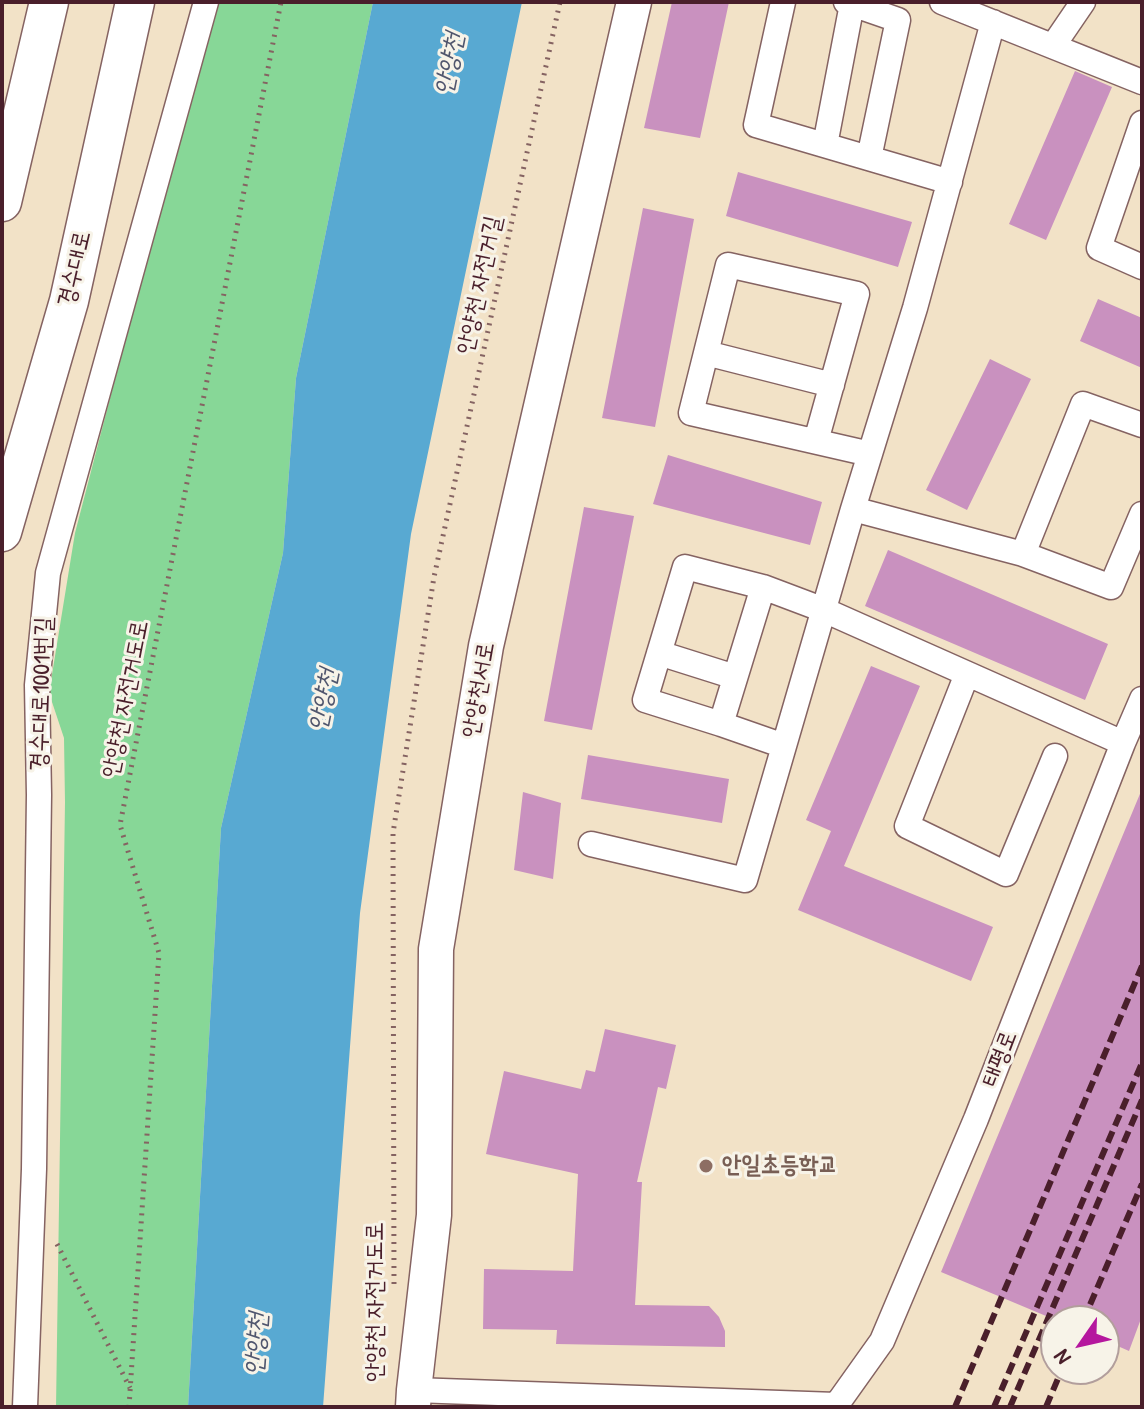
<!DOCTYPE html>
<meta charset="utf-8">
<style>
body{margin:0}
#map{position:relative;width:1144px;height:1409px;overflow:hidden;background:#f2e2c7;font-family:"Patrick Hand",sans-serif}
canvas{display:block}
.frame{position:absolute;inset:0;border:4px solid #4a1f2b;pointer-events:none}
.north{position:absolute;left:1040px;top:1305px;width:80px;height:80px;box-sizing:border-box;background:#f7f3e8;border:2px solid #b29e9c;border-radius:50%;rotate:236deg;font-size:22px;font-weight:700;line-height:32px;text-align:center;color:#4a1f2b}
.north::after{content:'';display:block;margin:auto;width:28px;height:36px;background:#b5179e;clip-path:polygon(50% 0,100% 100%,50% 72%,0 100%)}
</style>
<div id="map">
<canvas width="1144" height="1409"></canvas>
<div class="frame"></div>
<div class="north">N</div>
</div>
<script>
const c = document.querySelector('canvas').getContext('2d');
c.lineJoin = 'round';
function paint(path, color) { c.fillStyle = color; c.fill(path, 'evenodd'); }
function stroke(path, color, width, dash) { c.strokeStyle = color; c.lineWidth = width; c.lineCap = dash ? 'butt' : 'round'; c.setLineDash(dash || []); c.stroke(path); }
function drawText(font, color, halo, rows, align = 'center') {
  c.font = font + ' "Patrick Hand","Poor Story",sans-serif'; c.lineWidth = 6; c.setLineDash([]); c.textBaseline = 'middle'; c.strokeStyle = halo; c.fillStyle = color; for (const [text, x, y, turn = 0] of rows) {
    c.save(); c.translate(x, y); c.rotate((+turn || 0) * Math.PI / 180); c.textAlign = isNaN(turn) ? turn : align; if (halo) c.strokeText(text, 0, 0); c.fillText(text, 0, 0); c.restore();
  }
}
const green = new Path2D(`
 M213,2H373L296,378L283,553L221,828L188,1407H56L65,802L64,738L49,693L75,533Z`);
const water = new Path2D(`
 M373,2H522L411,534L360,913L323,1407H188L221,828L283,553L296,378Z`);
const building = new Path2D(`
 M672,2H729L700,138L644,128Z
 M1075,71L1112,87L1046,240L1009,224Z
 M738,172L912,222L898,267L726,216Z
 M643,208L694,219L655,427L602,418Z
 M1098,299L1142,318V368L1080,341Z
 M990,359L1031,379L967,510L926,490Z
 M668,455L822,502L810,545L653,504Z
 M584,507L634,516L592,730L544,721Z
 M888,550L1108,644L1085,700L865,606Z
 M871,666L920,686L844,866L993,927L971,981L798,910L831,831L806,820Z
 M588,755L729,779L722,823L581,799Z
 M1142,789V1316L1129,1351L1104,1340V1321H1058L941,1272Z
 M523,792L561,803L553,879L514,870Z
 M605,1029L676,1045L666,1089L658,1087L637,1182H642L635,1305L709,1306L719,1317L725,1331V1347L556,1344L557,1330L483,1329L484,1269L573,1271L578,1174L486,1154L504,1071L581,1089L586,1070L595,1072Z`);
const path = new Path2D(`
 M57,1244L130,1388
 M394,1284L393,833L434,577L560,2
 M129,1407L159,953L120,825L281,2`);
const street = new Path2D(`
 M783,2L756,125L950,182
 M846,2L898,20L869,158
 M942,2L1142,82
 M1053,46L1083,2
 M1142,123L1099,248L1142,267
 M825,145L852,4
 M706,353L832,385
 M816,441L857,294L728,265L691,413L870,454
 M853,509L1023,554L1111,587L1142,514
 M1023,554L1083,404L1142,425
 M763,587L721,724L645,700L685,567L763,587L824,610L1123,743
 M659,653L735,677
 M967,674L907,826L1006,874L1055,756
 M721,724L784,746
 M591,844L745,880L853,509L915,308L993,22
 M414,1390L836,1405
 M25,1407L34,1169L39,795L37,685L48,573L206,2
 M835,1407L882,1341L976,1119L1123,743L1142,699`);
const secondary = new Path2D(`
 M413,1407L414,1390L434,1215L436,949L486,646L634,2`);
const primary = new Path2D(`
 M2,202L49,2
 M2,532L69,301L135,2`);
const rail = new Path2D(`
 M1083,1321L1142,1184
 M955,1407L1142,966
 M994,1407L1142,1063
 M1010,1407L1142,1100
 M1046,1407L1062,1369`);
const markers = [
 [706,1166,8,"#8d6e63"]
];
const streetNames = [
 ["경수대로",75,269,-77],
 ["안양천 자전거길",480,285,-78],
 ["안양천서로",479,690,-80],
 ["경수대로1001번길",42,694,-88],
 ["안양천 자전거도로",126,699,-79],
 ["태평로",1000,1059,-69],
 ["안양천 자전거도로",376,1302,-90]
];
const educationNames = [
 ["안일초등학교",722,1166]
];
const waterNames = [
 ["안양천",450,64,-79],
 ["안양천",324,700,-79],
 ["안양천",257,1344,-86]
];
paint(green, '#87d797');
paint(water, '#58a9d2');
paint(building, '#c991bf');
stroke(street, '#856362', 27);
stroke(secondary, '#856362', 37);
stroke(primary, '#856362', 41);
stroke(path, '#856362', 5, [2, 6]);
stroke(street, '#fff', 24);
stroke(secondary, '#fff', 34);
stroke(primary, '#fff', 38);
stroke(rail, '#4a1f2b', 6, [12, 6]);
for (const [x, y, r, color] of markers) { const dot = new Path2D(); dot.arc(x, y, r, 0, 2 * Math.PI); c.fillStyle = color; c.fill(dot); stroke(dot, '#f7f3e8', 3); }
drawText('24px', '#4a1f2b', '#f7f3e8', streetNames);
drawText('bold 24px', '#785e54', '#f7f3e8', educationNames, 'left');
drawText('italic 26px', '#50566e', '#f7f3e8', waterNames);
</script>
